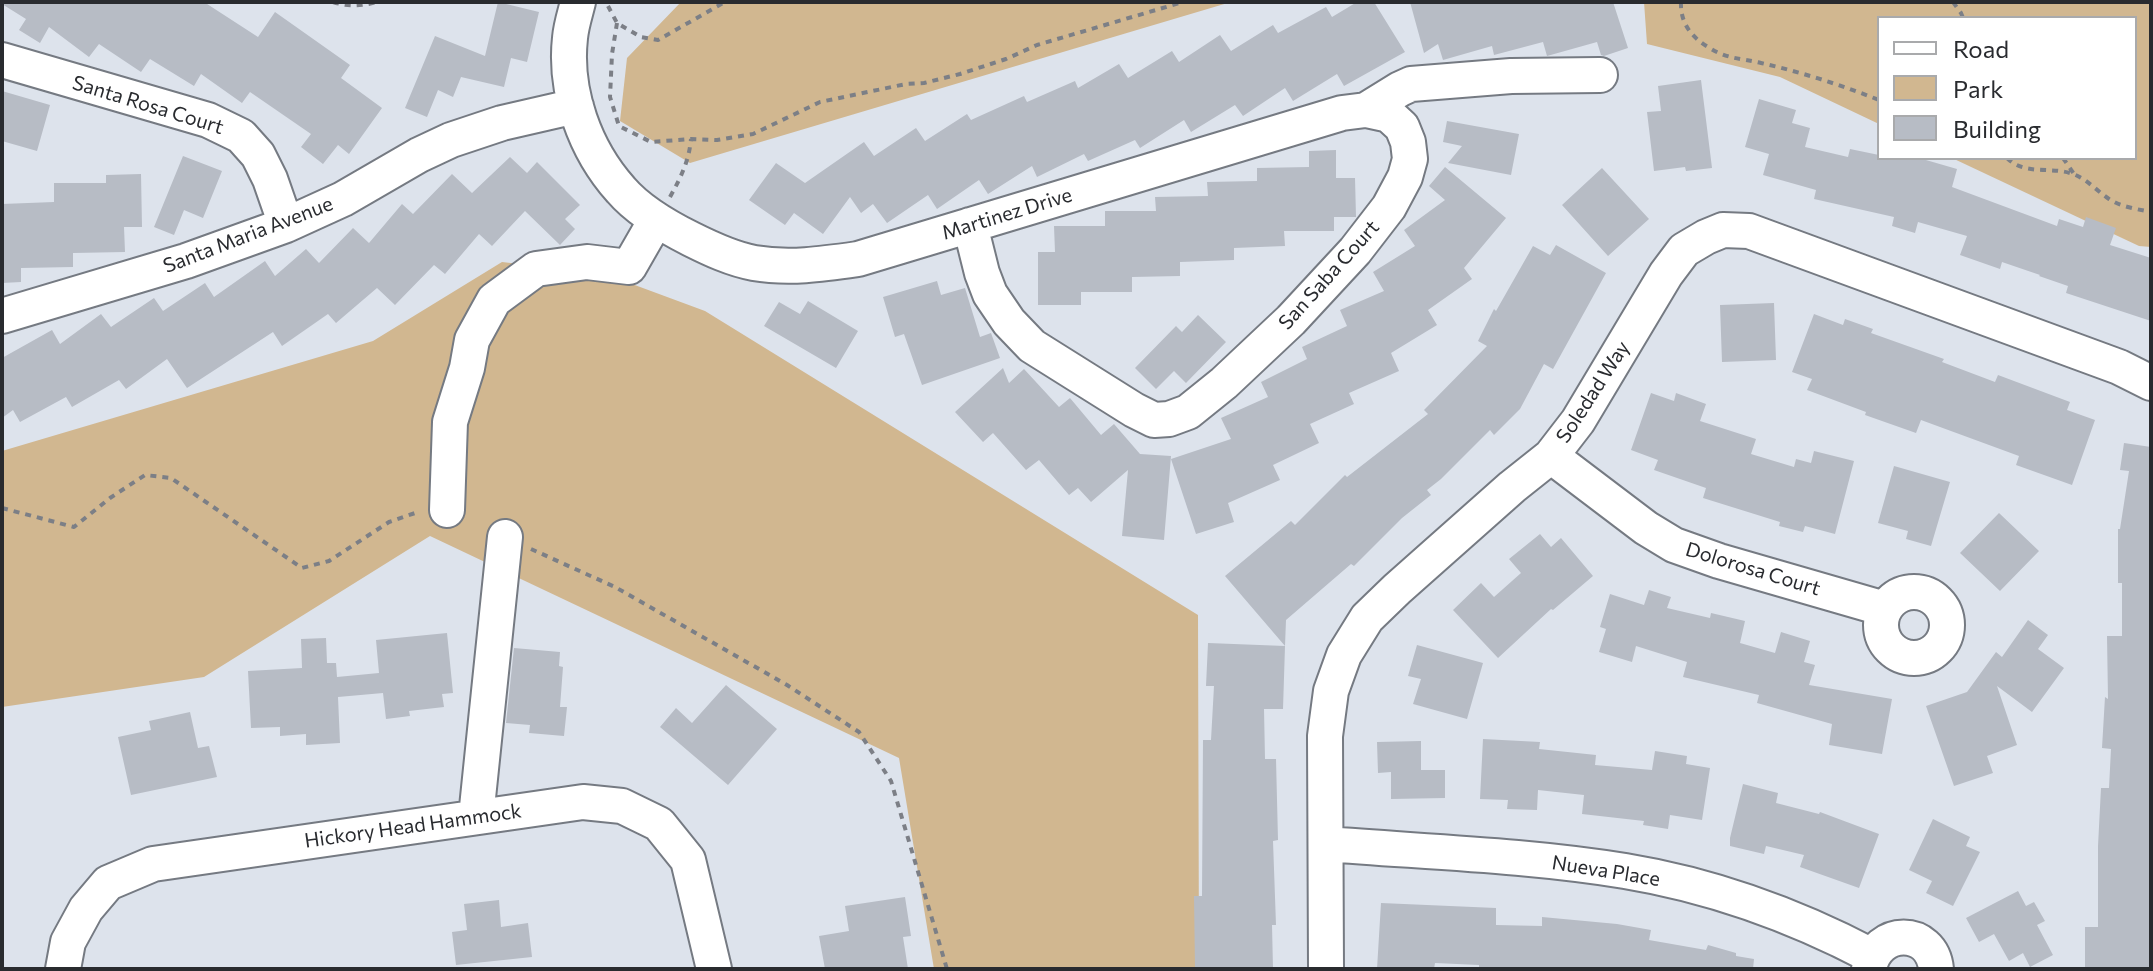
<!DOCTYPE html>
<style>
body{margin:0}
#map{position:relative;width:2153px;height:971px;overflow:hidden;background:#dde3ec;font-family:Commissioner,sans-serif}
canvas{display:block}
.frame{position:absolute;inset:0;border:4px solid #292b2f;pointer-events:none}
.legend{position:absolute;left:1877px;top:16px;width:260px;height:144px;box-sizing:border-box;background:#fff;border:2px solid #a9aaac;margin:0;padding:10px 14px;list-style:none;font-size:24px;color:#292b2f}
.legend li{display:flex;align-items:center;gap:16px;height:40px}
.legend b{width:40px;border:2px solid #a9aaac}
</style>
<div id="map">
<canvas width="2153" height="971"></canvas>
<div class="frame"></div>
<ul class="legend">
<li><b style="height:10px;background:#fff"></b>Road</li>
<li><b style="height:22px;background:#d1b790"></b>Park</li>
<li><b style="height:22px;background:#b7bcc5"></b>Building</li>
</ul>
</div>
<script>
const c = document.querySelector('canvas').getContext('2d');
c.lineJoin = 'round';
function paint(path, color) { c.fillStyle = color; c.fill(path, 'evenodd'); }
function stroke(path, color, width, dash) { c.strokeStyle = color; c.lineWidth = width; c.lineCap = dash ? 'butt' : 'round'; c.setLineDash(dash || []); c.stroke(path); }
function drawText(font, color, halo, rows, align = 'center') {
  c.font = font + ' Commissioner,sans-serif'; c.lineWidth = 6; c.setLineDash([]); c.textBaseline = 'middle'; c.strokeStyle = halo; c.fillStyle = color; for (const [text, x, y, turn = 0] of rows) {
    c.save(); c.translate(x, y); c.rotate((+turn || 0) * Math.PI / 180); c.textAlign = isNaN(turn) ? turn : align; if (halo) c.strokeText(text, 0, 0); c.fillText(text, 0, 0); c.restore();
  }
}
const green = new Path2D(`
 M681,2H1231L690,163L620,121L627,58Z
 M1644,2H2151V247L2139,246L1952,158H2135V18H1879V124L1780,77L1647,44Z
 M502,262L605,274L705,311L1198,615L1199,969H934L899,758L430,536L204,677L2,707V451L373,341Z`);
const building = new Path2D(`
 M2,2H204L258,37L275,12L350,65L341,78L382,108L349,154L338,145L323,164L301,147L311,134L250,92L242,103L201,74L194,86L150,59L141,72L99,44L89,57L49,27L40,43L19,30L26,19L2,4Z
 M498,2L539,12L527,62L511,58L504,87L461,77L453,97L438,90L427,117L405,108L435,36L485,56Z
 M1357,2H1374L1405,52L1344,86L1337,74L1293,101L1285,88L1243,116L1235,105L1191,132L1184,120L1140,148L1135,140L1088,161L1084,154L1037,177L1032,166L988,194L979,180L937,209L928,195L887,223L873,204L861,213L850,197L823,234L794,213L785,225L749,200L776,163L805,183L864,142L874,156L916,128L925,141L967,114L971,120L1024,96L1027,102L1075,81L1078,88L1119,64L1128,78L1172,51L1179,62L1220,35L1231,51L1273,25L1278,33L1326,7L1332,17Z
 M1410,2H1613L1628,48L1604,56L1601,55L1597,42L1547,56L1543,42L1494,55L1492,46L1443,60L1438,44L1424,53Z
 M1701,80L1712,168L1686,171L1685,167L1654,171L1647,112L1661,111L1658,86Z
 M2,91L50,105L37,151L2,141Z
 M1759,99L1796,110L1792,123L1810,128L1805,147L1848,157L1850,149L1879,155V158H1919L1957,169L1952,187L2057,226L2059,219L2083,227L2086,217L2116,228L2110,245L2151,258V321L2066,293L2068,286L2039,276L2040,275L2002,262L2000,269L1960,255L1967,236L1918,222L1915,233L1892,226L1894,217L1814,199L1816,190L1763,175L1769,154L1745,147Z
 M1447,121L1519,134L1511,175L1448,163L1462,146L1443,142Z
 M1336,150V178H1355L1356,217H1334V231H1284L1285,246L1234,248V260L1180,262V276L1132,277V292H1081V305H1038V252H1055L1054,226H1105V211H1156L1155,197L1208,196L1207,182L1257,181V168L1309,167V151Z
 M183,156L222,171L203,218L184,210L174,235L154,227Z
 M510,157L527,173L537,162L580,205L565,219L575,229L560,245L525,211L492,246L479,234L445,274L434,265L395,305L377,288L336,323L328,314L282,346L273,332L187,388L167,359L126,389L119,380L72,407L66,397L20,422L13,410L2,418V358L52,330L60,344L101,314L111,327L154,298L163,311L205,283L214,297L265,261L275,276L306,249L319,263L353,228L369,243L402,204L413,214L452,174L472,193Z
 M1445,167L1506,218L1464,268L1472,279L1428,310L1437,325L1391,353L1399,371L1349,393L1354,404L1310,424L1319,443L1273,465L1280,480L1228,503L1234,522L1196,534L1171,459L1231,439L1221,418L1268,397L1261,382L1307,359L1302,347L1347,326L1340,310L1384,291L1373,272L1415,246L1404,230L1445,200L1429,186Z
 M1602,168L1649,219L1608,256L1562,205Z
 M141,174L142,227H124L125,252L73,253V267L21,268V282L2,283V204L54,202V183H106V175Z
 M1556,245L1606,273L1553,369L1544,364L1520,409L1494,435L1490,430L1441,479L1427,490L1431,495L1402,518L1354,566L1351,564L1286,620L1285,646L1225,576L1291,521L1295,525L1345,475L1347,477L1428,414L1424,410L1487,346L1478,341L1494,309L1496,311L1533,246L1550,255Z
 M937,281L941,295L965,288L980,337L991,333L1000,358L922,385L904,334L895,337L883,297Z
 M808,301L858,331L836,368L764,326L779,302L800,314Z
 M1774,303L1776,360L1722,362L1720,305Z
 M1814,314L1843,325L1845,319L1873,329L1871,333L1944,359L1942,362L1995,382L1998,375L2070,402L2067,410L2095,420L2072,485L2016,465L2019,456L1921,420L1916,433L1865,415L1866,412L1807,390L1812,379L1792,372Z
 M1198,315L1226,342L1186,383L1174,371L1156,389L1135,368L1176,326L1182,332Z
 M1003,368L1009,383L1024,369L1059,407L1070,398L1101,435L1114,424L1140,454L1171,456L1164,540L1122,536L1128,470L1091,502L1078,488L1069,495L1039,460L1026,470L993,433L983,442L955,412Z
 M1651,393L1674,401L1676,393L1706,404L1700,421L1756,439L1751,454L1794,467L1796,459L1811,463L1814,451L1854,461L1835,534L1805,526L1803,532L1779,526L1780,522L1703,498L1706,488L1654,470L1658,460L1631,450Z
 M2124,443L2151,447V969H2085V927H2098V846L2101,788H2109L2111,749L2102,748L2105,697L2108,699L2107,636H2122V583H2118V529H2120L2129,471L2120,470Z
 M1894,466L1950,482L1931,546L1906,539L1908,531L1878,523Z
 M1999,513L2039,551L2000,591L1960,553Z
 M1540,534L1551,547L1561,538L1593,576L1553,610L1551,609L1498,658L1453,610L1481,583L1494,597L1521,573L1509,559Z
 M1649,590L1671,597L1667,608L1710,618L1711,613L1745,621L1740,643L1775,653L1781,632L1810,641L1804,662L1815,665L1809,685L1892,699L1882,754L1829,745L1832,724L1757,703L1759,695L1683,677L1687,662L1636,646L1632,662L1599,652L1606,629L1600,627L1610,594L1644,605Z
 M2028,620L2048,635L2038,649L2064,668L2032,712L1997,686L2017,745L1987,756L1993,773L1954,786L1926,706L1967,692L1996,652L2002,657Z
 M447,633L453,693L442,694L444,707L409,711L410,716L386,719L383,693L338,697L340,743L306,745V734L280,736V727L251,728L248,671L302,668L301,639L326,638L327,663H336L337,677L379,673L376,640Z
 M1208,643L1285,646L1283,709H1264L1265,759H1276L1278,840L1273,841L1276,925H1272L1273,969H1195L1194,896H1202L1203,740H1211L1214,686H1206Z
 M1417,645L1483,663L1467,719L1413,704L1421,679L1408,676Z
 M514,648L560,652L559,666L563,667L560,707H567L564,736L529,733L530,725L506,723Z
 M726,685L777,729L728,785L660,727L676,708L692,723Z
 M190,712L198,748L209,746L217,777L131,795L118,737L151,730L149,721Z
 M1483,739L1540,742L1539,749L1596,755L1595,765L1652,770L1655,751L1687,756L1686,764L1710,768L1702,820L1670,815L1668,829L1643,825L1644,821L1582,814L1584,795L1538,790L1537,810L1507,809L1508,800L1480,799Z
 M1421,741V770H1445V798L1391,799V772L1378,773L1377,742Z
 M1743,784L1778,793L1776,803L1819,814L1820,812L1879,834L1859,888L1800,867L1804,855L1766,846L1764,854L1730,846V838Z
 M1933,819L1970,837L1966,846L1980,852L1953,906L1926,893L1932,881L1909,870Z
 M2018,891L2026,906L2034,902L2045,921L2037,925L2053,955L2030,967L2023,953L2009,961L1994,934L1979,942L1966,918Z
 M905,897L911,936L903,937L908,969H825L819,936L849,931L845,906Z
 M499,900L501,927L528,923L532,957L456,965L452,932L467,930L464,904Z
 M1381,903L1496,908V925L1542,926V917L1617,924L1651,930L1649,940L1706,950L1708,945L1736,953V956L1754,959L1753,969H1479V965L1435,963L1434,969H1377Z`);
const path = new Path2D(`
 M333,2C348,7 362,6 377,2
 M1681,2C1680,22 1691,37 1708,47C1726,59 1740,58 1761,63C1801,72 1841,85 1879,100
 M1953,2L1961,13L1963,18
 M608,6L617,23L641,37L658,40L725,2
 M617,23L612,54L610,97L619,126L651,142L691,139L717,140L753,134L820,102L906,84L924,83L960,74L1006,59L1037,45L1183,2
 M2007,158C2025,176 2051,166 2073,174C2087,179 2097,191 2109,199C2121,207 2137,209 2151,212
 M2063,158L2074,174
 M670,197C681,177 689,161 691,139
 M2,508L74,527L110,498L145,475L171,478L302,568L329,561L389,522L418,512
 M531,549L615,587L787,685L859,732L891,781L947,969`);
const minor = new Path2D(`
 M578,2C575,14 571,26 570,38C564,92 585,150 621,190C639,211 667,227 691,239C711,249 732,259 754,263C789,269 823,264 858,259L1342,113L1366,110L1400,89L1411,84L1511,76L1600,75
 M2,60L208,120L241,136L258,155L270,179L286,225
 M970,225L982,273L990,294L1009,322L1032,346L1134,410L1154,420L1169,419L1188,412L1224,383L1291,320L1355,251L1389,207L1405,177L1410,159L1408,142L1402,127L1389,115L1366,110
 M2,316L186,261L286,225L343,199L419,155L451,140L502,123L576,106
 M1551,456L1646,528L1674,545L1719,561L1885,609
 M447,510L450,422L467,368L472,340L494,300L536,269L587,262L629,267L656,220
 M1881 625a33 33 0 1 1 66 0a33 33 0 1 1-66 0Z
 M476,817L505,537
 M1326,844C1426,852 1526,855 1625,871C1710,885 1796,916 1872,956
 M63,969L68,942L86,909L108,883L153,864L583,802L622,806L659,824L688,860L714,969
 M1326,969L1325,736L1331,691L1344,655L1367,618L1397,589L1512,487L1551,456L1578,421L1666,274L1684,250L1706,237L1723,230L1749,231L2119,367L2151,383
 M1869,969C1876,927 1932,927 1936,969`);
const streetNames = [
 ["Santa Rosa Court",148,105,17],
 ["Martinez Drive",1007,214,-17],
 ["Santa Maria Avenue",248,235,-21],
 ["San Saba Court",1329,275,-48],
 ["Soledad Way",1593,392,-57],
 ["Dolorosa Court",1753,569,17],
 ["Hickory Head Hammock",413,826,-8],
 ["Nueva Place",1606,871,9]
];
paint(green, '#d1b790');
paint(building, '#b7bcc5');
stroke(minor, '#757a82', 38);
stroke(path, '#7c7f86', 4, [6, 6]);
stroke(minor, '#fff', 34);
drawText('20px', '#292b2f', '#fff', streetNames);
</script>
